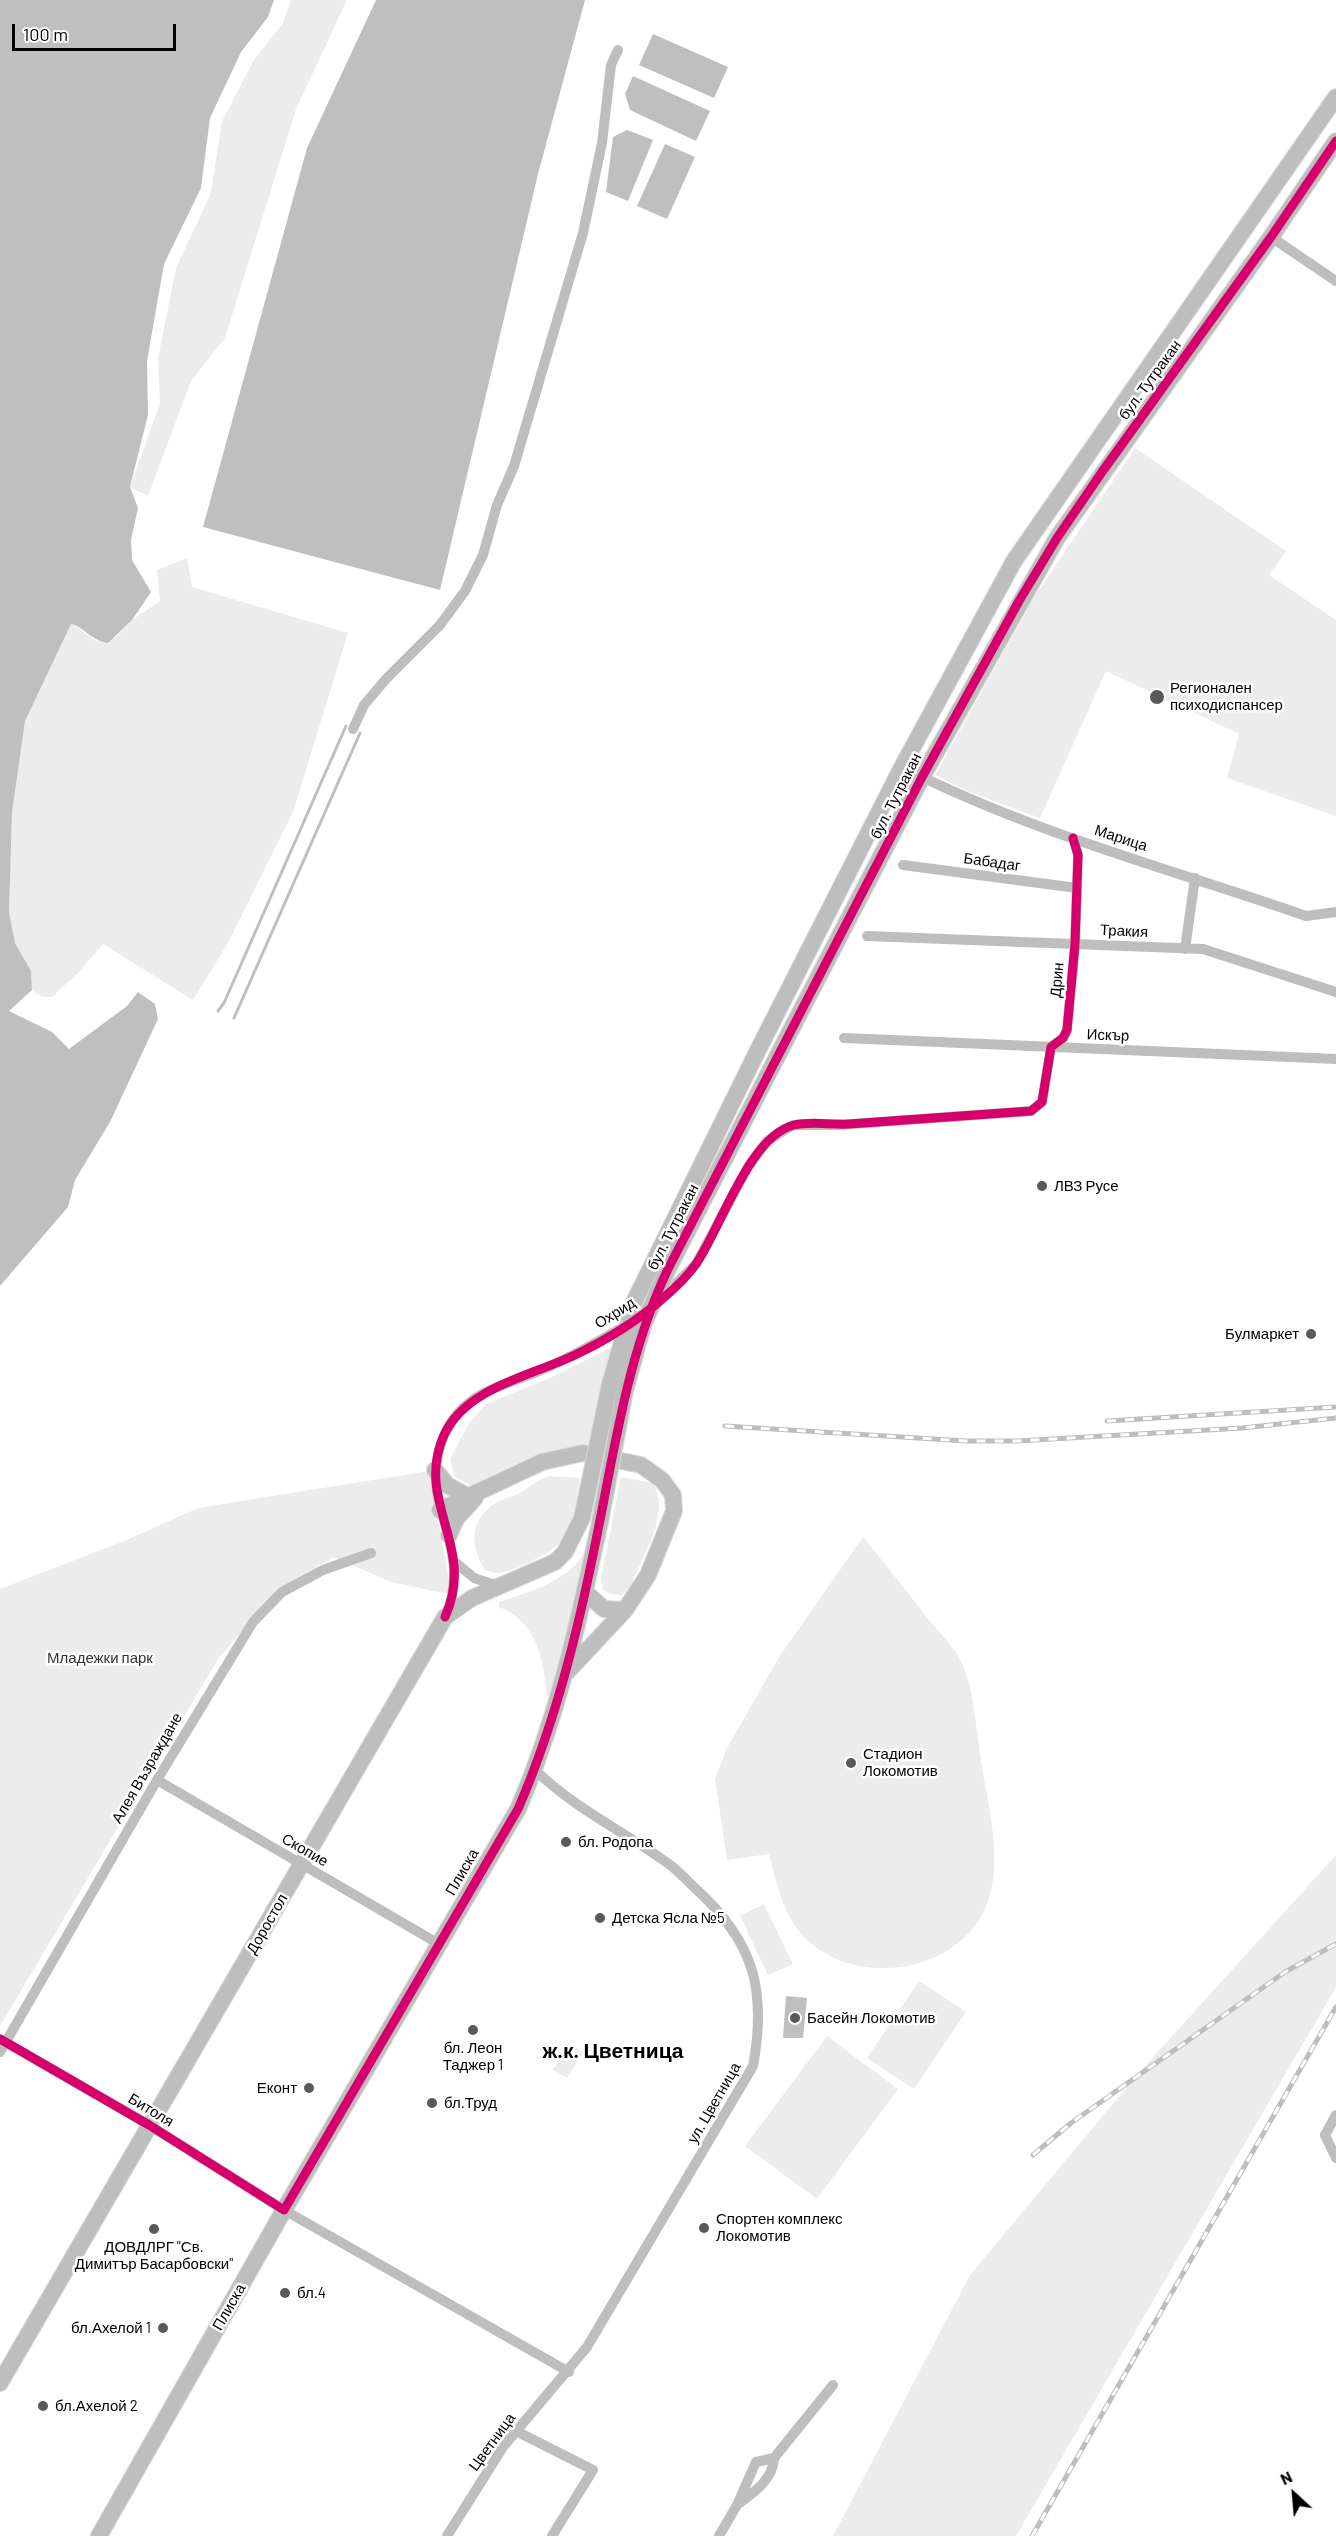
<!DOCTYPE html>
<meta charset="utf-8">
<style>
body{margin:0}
#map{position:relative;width:1336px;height:2536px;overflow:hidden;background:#fff;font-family:Barlow,sans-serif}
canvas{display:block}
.north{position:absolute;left:1264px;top:2464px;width:60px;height:60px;-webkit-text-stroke:4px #fff;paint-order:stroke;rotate:334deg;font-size:16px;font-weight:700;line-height:24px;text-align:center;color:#000}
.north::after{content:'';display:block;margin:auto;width:21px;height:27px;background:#000;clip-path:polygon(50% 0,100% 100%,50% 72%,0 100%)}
.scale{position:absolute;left:12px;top:24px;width:164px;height:27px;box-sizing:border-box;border:3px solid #000;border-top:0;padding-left:8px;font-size:18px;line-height:21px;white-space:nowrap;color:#000;-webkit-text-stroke:4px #fff;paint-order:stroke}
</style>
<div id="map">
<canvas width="1336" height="2536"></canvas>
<div class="north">N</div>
<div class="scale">100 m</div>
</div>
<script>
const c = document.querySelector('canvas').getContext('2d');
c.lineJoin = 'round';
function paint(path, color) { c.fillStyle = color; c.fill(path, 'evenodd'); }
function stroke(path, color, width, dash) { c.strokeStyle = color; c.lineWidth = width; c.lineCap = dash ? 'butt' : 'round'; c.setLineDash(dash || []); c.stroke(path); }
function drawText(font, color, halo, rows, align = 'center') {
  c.font = font + ' Barlow,sans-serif'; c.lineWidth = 5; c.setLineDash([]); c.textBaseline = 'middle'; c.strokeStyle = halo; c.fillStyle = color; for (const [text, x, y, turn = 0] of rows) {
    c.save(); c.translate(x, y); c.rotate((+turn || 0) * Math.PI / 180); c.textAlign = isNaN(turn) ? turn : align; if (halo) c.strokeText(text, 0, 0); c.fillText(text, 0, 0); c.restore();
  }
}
const green = new Path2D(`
 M291,0H347L296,109L225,338L191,381L148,496L130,487L160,404L158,358L176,268L211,193L222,121L254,60L283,23Z
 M1135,448L1286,551L1269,575L1336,620V816L1227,778L1239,734L1106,671L1040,818L967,791L935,775L1035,596Z
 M187,558L192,587L348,633L293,812L228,943L193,1000L103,944L78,973L52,997H42L32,990L31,971L15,943L9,912L12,813L25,721L71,623L96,641L116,637L132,620L160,601L157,570Z
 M620,1343L591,1447C545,1446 514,1462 476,1488L455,1477L450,1459L468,1425L486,1404L552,1377Z
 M429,1471L452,1595L391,1582L334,1557L279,1588L218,1659L0,2026V1589L129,1539L198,1508Z
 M549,1476L580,1478C577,1499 575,1519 564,1538C556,1551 514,1572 498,1573C494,1573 489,1571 485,1570C470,1546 469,1521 494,1504C502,1498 513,1497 521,1492C531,1486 537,1480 549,1476Z
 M621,1477L653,1483C671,1515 643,1555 630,1587L622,1595L611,1594L603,1590L601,1578Z
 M863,1537C885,1564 907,1591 928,1619C938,1630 949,1642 957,1654C975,1684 975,1726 981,1760C987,1802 1001,1849 991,1891C973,1970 863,1992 807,1940C783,1917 777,1884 769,1854L727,1860L715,1779L727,1748L779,1657Z
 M586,1551L553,1691L547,1697C544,1661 537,1621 499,1607V1602C532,1591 567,1582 586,1551Z
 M1336,1855V1987L1016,2536H833L970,2275L1136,2076Z
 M764,1904L793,1964L768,1975L740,1916Z
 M919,1981L966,2012L914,2089L867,2058Z
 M827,2036L898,2089L817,2199L745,2146Z
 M569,2043L583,2053L567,2078L553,2070Z`);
const water = new Path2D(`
 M0,0H274L268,17L241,52L210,118L201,188L164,264L147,361L148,415L130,487L138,508L131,540L132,560L151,592L132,620L108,643C90,640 83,626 71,624L25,721L12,813L9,912L15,943L31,971L32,990L9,1011L52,1032L69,1049L127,1006L138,992L155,1004L158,1019L110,1122L75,1180L68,1207L0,1286Z
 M376,0H585L538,174L440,590L203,527L307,148Z
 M653,34L728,67L714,98L639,65Z
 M633,76L710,111L696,141L630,110L625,94Z
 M627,130L653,140L628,201L606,192L613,137Z
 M665,144L695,157L667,219L637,206Z
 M786,1996L807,1998L803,2038H783Z`);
const stream = new Path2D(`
 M218,1011L224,1003L346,726
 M234,1018L360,733`);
const minor = new Path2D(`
 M1271,237L1336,281
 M353,729L364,705L386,679L440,625L465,591L483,555L497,505L514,466L583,233L602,143L611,65L618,50
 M902,767C1029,832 1171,869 1306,916L1336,912
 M903,865L1077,888
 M867,936L1203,949L1336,992
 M1185,949L1195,878
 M844,1038L1336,1059
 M653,1306L696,1264L748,1167L767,1141L793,1125H838L1031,1111L1042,1102L1051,1047L1063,1038L1067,1030L1075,944L1078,855L1073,838
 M455,1562L474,1578L498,1586
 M445,1617C462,1579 452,1548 441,1510C428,1465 440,1416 484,1393C503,1383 524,1378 544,1369C573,1356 601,1340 628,1324
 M157,1780L439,1944
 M0,2039L149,2125L284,2210L569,2372
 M0,2052L157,1780L253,1622L282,1592L323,1570L371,1553
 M1336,2115L1325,2135L1336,2158
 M516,2431L593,2470L552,2536
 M737,2505C754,2492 773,2480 774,2458
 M447,2536L503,2447L587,2347L753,2066C767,1990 754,1942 696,1889C686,1880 677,1869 666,1862C620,1829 577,1810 535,1770
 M719,2536L737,2505L756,2462L774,2458L833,2385`);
const primary = new Path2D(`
 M758,1050L902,767L1014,561L1336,97
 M777,1057L922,777L1057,538L1271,237L1336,141
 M435,1470L447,1485L469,1497
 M440,1510L542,1462L583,1453L641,1465L662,1480L673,1495L674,1511L648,1575L625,1610L567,1672
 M449,1535L456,1519L475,1498
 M585,1592L604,1609L625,1610
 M0,2383L445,1617L472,1598L555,1562L565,1552L582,1518
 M99,2536L284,2210L518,1809C558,1717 579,1620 600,1522`);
const rail = new Path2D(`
 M1107,1421L1336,1407
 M725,1426L966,1441H1017L1242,1428L1336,1418
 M1033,2155L1071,2123L1285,1972L1336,1944
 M1032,2536L1336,2007`);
const primaryBridge = new Path2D(`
 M582,1518L610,1384L633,1304L758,1050
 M600,1522L625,1391L644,1323L668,1269L777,1057`);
const cycleway = new Path2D(`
 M445,1617C477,1546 414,1502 444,1435C466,1387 532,1376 577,1354C606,1340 637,1321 661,1300C673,1290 687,1277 696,1264C721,1228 749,1136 794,1125C810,1121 832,1125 849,1124C910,1120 970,1115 1031,1111L1042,1102L1051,1047L1063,1038L1067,1030L1075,944L1078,855L1073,838
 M0,2039L149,2125L284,2210L518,1809C558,1717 581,1618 600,1520C617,1434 630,1349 668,1269L922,777L1019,601L1057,538L1102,472L1271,237L1336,141`);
const markers = [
 [1157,697,8,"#595959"],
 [1042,1186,6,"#595959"],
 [1311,1334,6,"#595959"],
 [851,1763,6,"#595959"],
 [566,1842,6,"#595959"],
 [600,1918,6,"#595959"],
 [795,2018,6,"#595959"],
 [473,2030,6,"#595959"],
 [309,2088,6,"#595959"],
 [432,2103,6,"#595959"],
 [704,2228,6,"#595959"],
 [154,2229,6,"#595959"],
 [285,2293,6,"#595959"],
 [163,2328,6,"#595959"],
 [43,2406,6,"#595959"]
];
const streetNames = [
 ["бул. Тутракан",1150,380,-54],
 ["бул. Тутракан",896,796,-63],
 ["Марица",1121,838,18],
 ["Бабадаг",992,862,8],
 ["Тракия",1124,931,3],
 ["Дрин",1057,980,-85],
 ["Искър",1108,1035,2],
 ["бул. Тутракан",673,1227,-63],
 ["Охрид",615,1313,-32],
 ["Алея Възраждане",147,1768,-60],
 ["Скопие",305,1850,30],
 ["Плиска",462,1872,-60],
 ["Доростол",267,1924,-60],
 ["ул. Цветница",714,2103,-60],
 ["Битоля",151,2110,31],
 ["Плиска",229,2307,-60],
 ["Цветница",492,2442,-54]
];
const poiNames = [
 ["Регионален",1170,688],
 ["психодиспансер",1170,705],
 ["ЛВЗ Русе",1054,1186],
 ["Булмаркет",1299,1334,"right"],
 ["Стадион",863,1754],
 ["Локомотив",863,1771],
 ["бл. Родопа",578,1842],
 ["Детска Ясла №5",612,1918],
 ["Басейн Локомотив",807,2018],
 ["бл. Леон",473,2048,"center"],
 ["Таджер 1",473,2065,"center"],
 ["Еконт",297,2088,"right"],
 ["бл.Труд",444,2103],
 ["Спортен комплекс",716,2219],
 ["Локомотив",716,2236],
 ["ДОВДЛРГ \"Св.",154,2247,"center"],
 ["Димитър Басарбовски\"",154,2264,"center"],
 ["бл.4",297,2293],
 ["бл.Ахелой 1",151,2328,"right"],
 ["бл.Ахелой 2",55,2406]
];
const parkNames = [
 ["Младежки парк",100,1658]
];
const districtNames = [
 ["ж.к. Цветница",613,2051]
];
paint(green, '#ececec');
paint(water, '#bfbfbf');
stroke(stream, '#bfbfbf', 3);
stroke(primary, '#dbdbdb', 18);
stroke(minor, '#bebebe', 10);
stroke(primary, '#bebebe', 16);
stroke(rail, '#bebebe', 5);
stroke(rail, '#fff', 3, [9]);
stroke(primaryBridge, '#dbdbdb', 18, []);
stroke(primaryBridge, '#bebebe', 16);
stroke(cycleway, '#d6006c', 9);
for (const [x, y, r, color] of markers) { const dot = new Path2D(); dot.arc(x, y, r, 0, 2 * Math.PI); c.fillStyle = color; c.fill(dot); stroke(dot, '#fff', 2); }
drawText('15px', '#000', '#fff', streetNames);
drawText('15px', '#000', '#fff', poiNames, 'left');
drawText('15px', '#333', '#fff', parkNames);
drawText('bold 21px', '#000', '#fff', districtNames);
</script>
